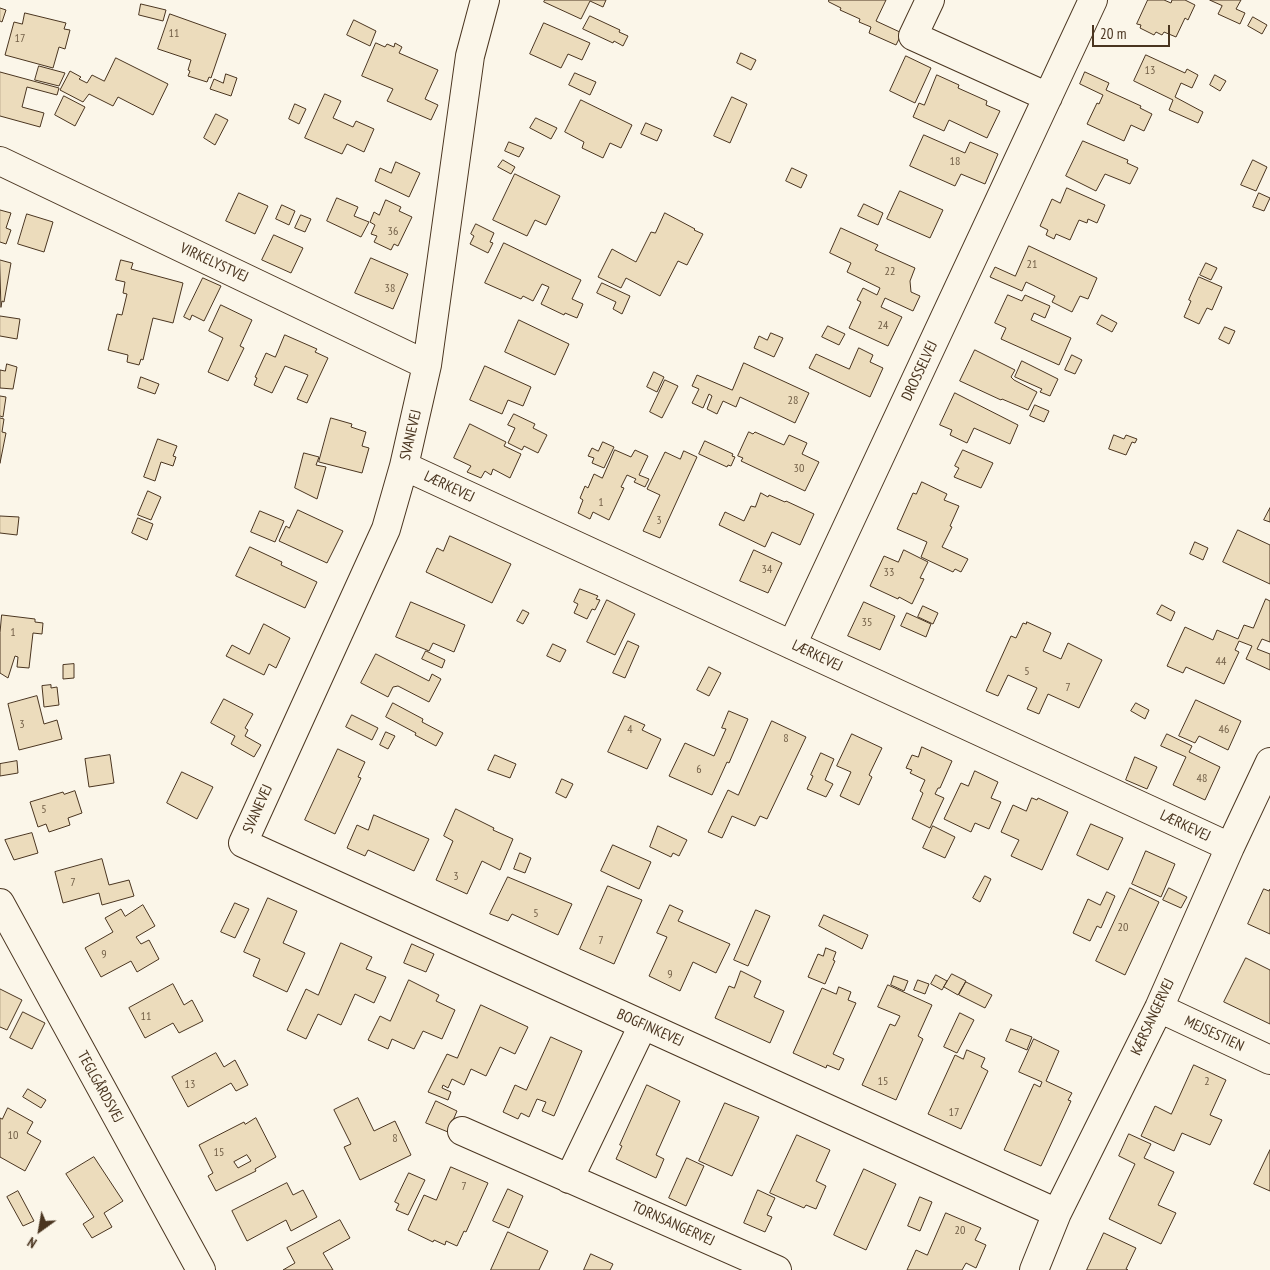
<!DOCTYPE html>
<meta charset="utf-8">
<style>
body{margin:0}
#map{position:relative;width:1270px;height:1270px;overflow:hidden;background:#fbf6e9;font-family:"PT Sans Narrow",sans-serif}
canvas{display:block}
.north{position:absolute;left:15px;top:1205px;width:50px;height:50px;-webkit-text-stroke:4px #fbf6e9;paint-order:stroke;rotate:212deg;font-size:14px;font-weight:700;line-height:20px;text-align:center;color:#4a3520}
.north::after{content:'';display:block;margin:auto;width:18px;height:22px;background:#4a3520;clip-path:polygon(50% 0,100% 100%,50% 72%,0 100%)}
.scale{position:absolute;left:1092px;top:25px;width:78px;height:22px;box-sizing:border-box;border:2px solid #4a3520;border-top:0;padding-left:6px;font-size:15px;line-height:18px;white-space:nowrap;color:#4a3520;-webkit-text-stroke:4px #fbf6e9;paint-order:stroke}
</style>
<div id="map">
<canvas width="1270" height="1270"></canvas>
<div class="north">N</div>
<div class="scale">20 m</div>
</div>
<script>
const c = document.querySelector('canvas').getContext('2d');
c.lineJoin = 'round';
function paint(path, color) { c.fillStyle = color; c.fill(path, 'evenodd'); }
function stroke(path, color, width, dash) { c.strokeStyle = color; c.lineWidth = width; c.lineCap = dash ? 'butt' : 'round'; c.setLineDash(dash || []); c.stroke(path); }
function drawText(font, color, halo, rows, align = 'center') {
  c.font = font + ' "PT Sans Narrow",sans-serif'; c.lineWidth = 4; c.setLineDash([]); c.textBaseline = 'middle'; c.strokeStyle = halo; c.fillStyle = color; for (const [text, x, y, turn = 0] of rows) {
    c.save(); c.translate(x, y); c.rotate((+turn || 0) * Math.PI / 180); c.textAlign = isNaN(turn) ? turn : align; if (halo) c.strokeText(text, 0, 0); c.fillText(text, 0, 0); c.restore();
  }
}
const building = new Path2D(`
 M545,0H606L603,7L590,1L581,19L544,2Z
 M829,0H886L876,21L902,33L896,45L869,33L871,27L859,22L860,19L840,10L841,8L829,2Z
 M1148,0H1164L1171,3L1172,0H1185L1195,5L1188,20L1185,18L1176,37L1164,32L1162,35L1156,32L1154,35L1140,28L1141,25L1137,24Z
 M1210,0H1241L1236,9L1245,13L1240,24L1218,14L1222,6Z
 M141,4L166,10L163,21L139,15Z
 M0,8L6,10L2,22L0,21Z
 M25,13L66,23L64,29L70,30L65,49L59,47L53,68L5,55L14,22L22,24Z
 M170,14L226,34L211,78L209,77L207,82L188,76L190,71L188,70L191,60L158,49Z
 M590,16L620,30L619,32L628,36L623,46L614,41L613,43L583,29Z
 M1253,17L1267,25L1262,34L1248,26Z
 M354,20L376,31L370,46L347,35Z
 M544,23L590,43L582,60L568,54L561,68L530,54Z
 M376,43L385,47L387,44L394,47L395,43L402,47L399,53L438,70L425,99L438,105L431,120L387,101L393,89L362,76Z
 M741,53L756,60L751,70L737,63Z
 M1146,55L1185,73L1187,69L1198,75L1192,88L1181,83L1175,97L1203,112L1198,123L1169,110L1173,100L1134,81Z
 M906,56L931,68L915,103L890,91Z
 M116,58L168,84L153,115L118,97L113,106L89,94L83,102L60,90L70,71L81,77L79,79L87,83L92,75L104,81Z
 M39,66L65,73L59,86L35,80Z
 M0,72L59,88L57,95L27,87L22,107L44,113L40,127L0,116Z
 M1085,72L1109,83L1106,90L1141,106L1140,108L1152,114L1144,131L1131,125L1124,141L1087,124L1097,103L1099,104L1103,95L1080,84Z
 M575,73L596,82L590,95L569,85Z
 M226,74L237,78L231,96L210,89L214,79L223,83Z
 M937,75L959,85L958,88L987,101L986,105L1000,111L987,138L949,120L944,131L913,117L919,103L924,105Z
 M1215,75L1226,81L1220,91L1210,85Z
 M325,94L341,101L333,118L353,127L356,121L374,129L364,152L347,144L342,154L305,138Z
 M64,96L85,107L75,126L55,115Z
 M732,97L747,104L730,143L714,136Z
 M581,100L632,125L621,148L610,143L603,158L582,148L584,142L565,132Z
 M295,104L306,109L299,124L289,119Z
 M216,114L228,120L215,145L204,138Z
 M536,118L557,128L551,139L530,128Z
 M646,123L662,130L657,141L641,134Z
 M924,135L965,153L970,142L998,154L985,184L961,174L955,186L910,166Z
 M1083,141L1128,160L1127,163L1138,168L1130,184L1105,174L1096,191L1066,176Z
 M509,142L524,148L519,157L505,151Z
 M503,160L515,167L511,174L498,167Z
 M1253,160L1267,167L1256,191L1241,185Z
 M396,162L420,173L409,197L375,181L380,168L391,173Z
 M792,168L807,175L801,188L786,181Z
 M515,174L560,196L546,225L535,220L527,236L493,220Z
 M1067,188L1105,205L1097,223L1088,219L1087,223L1079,220L1070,240L1056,234L1054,239L1046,235L1048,230L1040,226L1052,199L1060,203Z
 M900,191L943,210L930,238L887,219Z
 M239,193L268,206L255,234L226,221Z
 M1259,193L1270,198L1264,211L1253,207Z
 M337,198L358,207L354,216L369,222L361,237L327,221Z
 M386,200L401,207L399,211L412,217L398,246L394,244L391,250L374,242L377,236L371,234L375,225L370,222L374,212L379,215Z
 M864,204L883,213L878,225L858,216Z
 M282,205L295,211L289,225L276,219Z
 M0,210L11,213L6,228L11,230L6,244L0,242Z
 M665,213L695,229L694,230L703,234L687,265L678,261L660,296L626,278L621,288L598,277L612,249L636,262L651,232L655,233Z
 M27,214L53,222L44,252L18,244Z
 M301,215L311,219L305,232L295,228Z
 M476,224L494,233L490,242L493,243L488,253L470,244L474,236L471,234Z
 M841,228L878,245L875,250L915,268L910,281L911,292L920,296L913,311L885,298L881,307L902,317L888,346L849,328L861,302L857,300L863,288L877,295L880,288L847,272L851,263L830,253Z
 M274,235L303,248L291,273L262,260Z
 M504,243L581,280L572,299L583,304L577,318L565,313L564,315L541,304L549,287L542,284L533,301L523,296L521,299L485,283Z
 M1029,246L1097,278L1088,299L1080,296L1072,312L1052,302L1055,296L1026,282L1022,291L990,277L995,267L1015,276Z
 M371,258L408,274L393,309L355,293Z
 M0,260L11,263L4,302L2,301L1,307Z
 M121,260L133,263L131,269L183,283L173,323L153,318L143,360L141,359L139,365L127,362L128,355L108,350L117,314L122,315L127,294L123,293L125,282L116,280Z
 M1206,263L1217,268L1211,280L1200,275Z
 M1199,277L1222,287L1212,310L1207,308L1199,324L1184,317L1191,301L1189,300Z
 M203,278L221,286L204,321L192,315L190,320L184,317Z
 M602,283L630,296L622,314L613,309L616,302L597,293Z
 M1008,295L1022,301L1025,295L1050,306L1045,318L1034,313L1031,320L1071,338L1059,365L1001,339L1006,328L995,323Z
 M221,305L252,320L240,346L244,348L228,381L208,372L223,338L209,331Z
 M1102,315L1117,323L1112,332L1097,324Z
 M0,316L20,319L17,339L0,336Z
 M519,320L569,344L555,375L505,352Z
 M828,326L845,334L839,345L822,337Z
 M1225,327L1235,331L1229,344L1219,339Z
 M771,333L783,338L774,357L754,348L759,336L767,340Z
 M285,335L317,349L315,352L328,358L307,403L297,399L308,375L285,366L272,393L254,385L257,378L255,377L266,353L275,357Z
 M859,348L873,355L870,362L883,368L870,397L809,368L816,354L849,369Z
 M975,350L1015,370L1011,377L1014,380L1037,392L1028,410L1002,399L1001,400L960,381Z
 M1072,355L1082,360L1075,374L1065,370Z
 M1022,361L1058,379L1050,396L1040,392L1042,389L1015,377Z
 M744,363L809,393L795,423L740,397L736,407L723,401L717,414L707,409L712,396L709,394L703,408L692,403L699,389L692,386L697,375L732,390Z
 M7,364L17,367L13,389L0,388V370L5,371Z
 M485,366L531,387L523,406L508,400L502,414L470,400Z
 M654,372L664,377L657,392L647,387Z
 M141,377L159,384L155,394L138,388Z
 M665,380L678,386L662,418L650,412Z
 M955,393L1018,425L1010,444L974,428L967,443L950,435L952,430L940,425Z
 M0,396L6,397L3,417L0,416Z
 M1035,405L1049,411L1044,422L1030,416Z
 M514,414L535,424L533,428L547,435L538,453L524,446L522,450L508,443L515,428L508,425Z
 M0,418L4,419L2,432L6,433L0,463Z
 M331,418L352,424L351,427L366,432L362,446L369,448L362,473L319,462Z
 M470,424L506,442L504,446L521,454L510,478L493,469L491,475L485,471L481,478L467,472L471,466L454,458Z
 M749,432L753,434L755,432L784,445L789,435L807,443L802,454L819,462L805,491L741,461L743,458L738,456Z
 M1114,435L1124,439L1126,435L1137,439L1135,443L1132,442L1126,455L1109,449Z
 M158,439L177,446L173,456L176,457L173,466L161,462L155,481L144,477Z
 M705,441L733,454L732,456L735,457L731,466L728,465L727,467L699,454Z
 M603,442L614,447L604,468L592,463L594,458L588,456L592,448L598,451Z
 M615,450L631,457L635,450L648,456L639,475L649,479L645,487L634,482L636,479L627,475L621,487L624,488L609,520L593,512L590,519L578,513L583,500L580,498L585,486L588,488L594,474L602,478Z
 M963,450L993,463L981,488L954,477L959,468L955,466Z
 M684,451L697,457L660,538L643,531L660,495L647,489L665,452L680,459Z
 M304,453L319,457L316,465L326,467L317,499L295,488Z
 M922,482L947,494L944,500L959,506L950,526L952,527L942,547L968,559L961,572L955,569L953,572L921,557L927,542L897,529L913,493L916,494Z
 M148,491L161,497L151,520L138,515Z
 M761,493L768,497L769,495L785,502L786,501L814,514L800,545L772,532L765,547L719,525L725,512L744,521L751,506L755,507Z
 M1270,508V522L1264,520Z
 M298,510L343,531L327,563L279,541L286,526L289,528Z
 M260,511L284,521L275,542L251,532Z
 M0,516L19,517L17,535L0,533Z
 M138,518L153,524L147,540L132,533Z
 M1238,530L1270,545V584L1223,562Z
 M450,536L511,564L492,603L426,572L437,548L443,551Z
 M1195,542L1208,548L1203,560L1190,554Z
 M250,547L282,562L281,565L317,582L305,608L236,576Z
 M754,550L782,563L768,593L740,581Z
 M904,550L928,562L920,578L924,579L912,604L899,597L898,599L870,586L884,556L898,562Z
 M580,589L598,596L596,599L600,600L595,610L592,609L587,619L574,613L578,604L574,602Z
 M1266,599L1270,601V642L1262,639L1257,649L1270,654V670L1246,659L1252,646L1239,641L1235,650L1239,652L1224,684L1186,667L1183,673L1167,666L1185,627L1213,640L1217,630L1238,639L1244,625L1253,628Z
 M607,600L635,614L615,655L587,642Z
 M411,602L465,625L454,652L433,643L429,651L396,637Z
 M864,602L895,616L880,650L848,636Z
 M1162,605L1175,612L1171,621L1157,614Z
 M923,606L938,613L933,624L918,617Z
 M523,610L529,613L523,624L517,621Z
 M907,613L931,624L926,637L901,626Z
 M2,615L35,619V622L43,623L42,634L33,633L29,668L17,667L18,657L15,656L8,678L0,673V633Z
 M1027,622L1051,633L1043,651L1061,659L1068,643L1102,660L1079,708L1048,694L1039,714L1027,709L1037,688L1008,675L998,696L986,691L1011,636L1016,638L1023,623L1026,624Z
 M264,624L290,638L276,668L269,664L264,675L226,656L232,645L249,654Z
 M628,641L639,646L625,678L613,673Z
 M553,644L566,650L560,662L547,656Z
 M426,651L445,660L442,668L422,659Z
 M376,654L429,681L432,674L441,679L429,702L398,686L393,687L388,697L361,683Z
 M74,664V678L63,679V665Z
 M709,667L721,673L709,696L697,690Z
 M51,685V688L57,687L59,705L44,707L42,686Z
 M37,696L44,724L57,720L62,739L19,750L8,704Z
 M224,699L253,714L245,728L248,730L245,736L261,745L254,757L231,744L235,736L211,723Z
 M1196,700L1241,721L1228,750L1199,736L1195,743L1179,736Z
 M393,703L423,719L422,722L443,733L436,746L415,735L416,733L386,717Z
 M1136,703L1149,710L1145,719L1131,711Z
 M729,711L748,719L729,763L727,762L712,795L669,776L685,743L714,756L726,729L722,728Z
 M352,715L378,728L372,740L346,727Z
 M625,716L645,725L642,730L661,739L647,769L608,752Z
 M772,721L806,737L767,819L760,816L755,826L732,816L722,838L708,832L728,790L738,795Z
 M386,732L395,736L388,749L380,745Z
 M852,734L882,748L869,775L872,777L859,805L840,796L851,772L837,766Z
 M1167,734L1192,746L1189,752L1220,767L1205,800L1173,785L1186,757L1161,746Z
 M922,747L952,761L940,788H938L935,794L944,798L930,828L912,819L923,793L920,791L925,780L910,773L912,770L906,768L912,755L918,757Z
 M338,749L365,762L358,777L361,778L335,834L305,820Z
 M821,753L834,759L825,780L833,784L826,797L807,789L813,776L811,775Z
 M110,755L114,783L89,787L85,759Z
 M495,755L516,764L510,778L488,770Z
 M1135,757L1157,767L1147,789L1126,780Z
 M17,761L18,773L0,776V764Z
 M975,771L998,782L991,798L1001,802L989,829L975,823L971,832L944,819L961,783L968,786Z
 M182,772L213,787L197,819L167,803Z
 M562,779L573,784L566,798L556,793Z
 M75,791L82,813L68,818L70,825L49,832L46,824L38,827L30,802L63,792L64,794Z
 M1032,798L1037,800L1038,798L1068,812L1042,870L1011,856L1019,840L1001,832L1013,805L1026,811Z
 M456,809L494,828L493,830L513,839L500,870L482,861L467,894L436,880L453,841L444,836Z
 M374,815L429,839L414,871L368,850L365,856L347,848L357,825L368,830Z
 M1091,824L1123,838L1108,870L1077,855Z
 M658,826L687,840L679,856L673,853L671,857L650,847Z
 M933,826L955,837L945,858L923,848Z
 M32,833L38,853L14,860L5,840Z
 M613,845L651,862L639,889L601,871Z
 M1146,851L1175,864L1161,897L1132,884Z
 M520,853L531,858L525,873L514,869Z
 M102,859L109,885L129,880L134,896L102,905L99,893L63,903L55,872Z
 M985,876L991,879L980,902L973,898Z
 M508,877L572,904L558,935L512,914L508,921L490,914Z
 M608,886L642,900L614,964L580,949Z
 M1130,888L1159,902L1125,975L1096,961Z
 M1169,888L1187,897L1181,908L1163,900Z
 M1264,889L1269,891L1270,889V934L1248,924Z
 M1107,892L1115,896L1101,928L1097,926L1090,941L1073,933L1088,899L1100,905Z
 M268,898L297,911L283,943L305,953L287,992L253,976L260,959L244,952Z
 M235,903L249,909L235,938L221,932Z
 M143,905L155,926L136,937L141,944L149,940L159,959L137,972L131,961L101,977L85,948L113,932L105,918L121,909L125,916Z
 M670,905L683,911L678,921L730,944L716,973L693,962L680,991L649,976L667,937L657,933Z
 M756,910L770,916L748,966L734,960Z
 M824,915L868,935L862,949L819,926Z
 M341,943L372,957L366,969L386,977L374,1003L355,994L341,1025L318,1014L306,1039L287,1030L306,989L318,995Z
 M412,944L434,954L426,972L404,963Z
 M826,948L836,952L833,960L835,961L825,984L808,977L818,954L823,956Z
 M1246,958L1270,970V1024L1224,1002Z
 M741,971L761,981L754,997L784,1011L770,1043L715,1018L729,986L734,988Z
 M952,974L966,981L958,995L944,987Z
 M936,975L947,981L942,990L931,984Z
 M894,976L908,981L904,991L891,985Z
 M409,980L439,995L436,1001L455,1010L442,1039L423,1031L414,1049L392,1039L388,1049L368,1040L380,1016L390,1021Z
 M918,980L929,984L925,994L914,990Z
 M966,982L992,995L985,1008L959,995Z
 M173,984L184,1005L192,1000L203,1021L179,1033L173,1023L145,1038L129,1008Z
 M888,985L932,1005L918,1036L923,1039L896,1100L862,1085L890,1024L895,1026L900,1016L878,1007Z
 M839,987L851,992L848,1000L856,1003L833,1054L844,1059L839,1070L827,1065L826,1068L793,1053L822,988L836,994Z
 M0,989L22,1000L7,1030L0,1027Z
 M481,1005L528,1027L515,1054L500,1047L486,1076L471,1069L464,1085L452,1079L448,1088L443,1085L442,1088L451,1092L448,1100L428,1092L447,1054L457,1058Z
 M23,1012L45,1023L32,1049L10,1038Z
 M960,1013L974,1020L957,1053L944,1047Z
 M1011,1029L1032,1037L1027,1050L1006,1041Z
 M551,1037L582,1051L554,1116L542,1111L546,1102L537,1099L529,1117L521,1113L518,1119L503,1112L515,1085L526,1090Z
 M1034,1039L1059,1051L1046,1081L1072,1093L1068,1100L1071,1101L1041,1166L1004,1150L1034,1084L1040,1087L1042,1082L1019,1072Z
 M967,1050L985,1058L981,1067L988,1071L961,1129L928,1114L955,1055L963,1059Z
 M216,1053L224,1067L235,1060L248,1085L236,1091L231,1083L188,1107L172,1077Z
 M1194,1065L1226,1080L1210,1115L1222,1120L1210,1145L1182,1133L1174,1151L1141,1136L1155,1106L1171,1114Z
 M647,1085L680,1101L656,1155L664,1159L656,1178L616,1159L622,1146L620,1145Z
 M28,1089L46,1100L41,1108L23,1097Z
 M358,1098L374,1131L395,1121L411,1155L360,1180L344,1147L351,1144L334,1110Z
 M436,1101L457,1111L448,1132L426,1123Z
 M725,1103L759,1117L732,1176L699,1161Z
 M8,1108L33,1122L27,1133L41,1141L25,1171L0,1157V1118L2,1119Z
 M256,1118L276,1157L255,1169L256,1171L216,1191L208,1176L213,1173L199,1145L244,1122L245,1124ZM247,1155L251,1161L238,1168L234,1162Z
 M1129,1134L1151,1144L1144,1158L1174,1172L1158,1205L1176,1213L1161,1244L1109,1219L1135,1164L1119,1156Z
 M797,1135L830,1150L816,1181L826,1186L816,1209L806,1205L804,1208L770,1193Z
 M1270,1150V1191L1254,1184Z
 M94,1157L123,1201L104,1213L112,1227L92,1238L83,1224L94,1217L66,1174Z
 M687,1158L704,1166L686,1206L669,1198Z
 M451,1167L488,1183L466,1232L464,1231L457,1246L446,1241L445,1245L434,1240L433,1242L408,1230L424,1195L436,1200Z
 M864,1169L896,1184L866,1250L834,1235Z
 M409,1173L425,1180L408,1215L396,1210L399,1204L395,1202Z
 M287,1183L293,1195L303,1190L317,1217L291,1231L286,1220L247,1241L232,1211Z
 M508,1189L523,1196L509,1228L493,1221Z
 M758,1190L775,1198L767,1215L772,1217L765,1232L744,1223Z
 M18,1191L34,1221L23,1226L7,1197Z
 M920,1197L932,1202L920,1231L908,1226Z
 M946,1213L981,1228L975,1240L986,1245L976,1268L966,1263L962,1270H907L916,1250L927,1255Z
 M340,1220L350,1238L323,1253L333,1270H283L295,1263L287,1248Z
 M508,1232L548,1251L539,1270H491Z
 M1104,1233L1136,1248L1126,1269L1128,1270H1087Z
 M591,1254L613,1264L610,1270H584Z`);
const minor = new Path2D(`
 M485,0L470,56L427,365L404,466L386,529L243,843L1057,1213
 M930,0L913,36L1048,97
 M0,161L427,365
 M404,466L1230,847
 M792,645L1093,0
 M0,903L201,1270
 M1159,1008L1270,1060
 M462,1131L777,1270
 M569,1179L643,1025
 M1034,1270L1057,1213L1159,1008L1230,847L1270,762`);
const numberNames = [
 ["11",174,34],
 ["17",20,39],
 ["13",1150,71],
 ["18",955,162],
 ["36",393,232],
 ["21",1032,265],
 ["22",890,272],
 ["38",390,289],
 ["24",883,326],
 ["28",793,401],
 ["30",799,469],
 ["1",601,503],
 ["3",659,521],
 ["34",767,570],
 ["33",889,573],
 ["35",867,623],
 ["1",13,633],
 ["44",1221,662],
 ["5",1027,672],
 ["7",1068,688],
 ["3",22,725],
 ["4",630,730],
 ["46",1224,730],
 ["8",786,739],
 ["6",699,770],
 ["48",1202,779],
 ["5",44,810],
 ["3",456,877],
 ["7",73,883],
 ["5",536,914],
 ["20",1123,928],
 ["7",601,941],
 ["9",104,955],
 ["9",670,975],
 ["11",146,1017],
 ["15",883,1082],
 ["2",1207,1082],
 ["13",190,1085],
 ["17",954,1113],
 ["10",13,1136],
 ["8",395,1139],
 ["15",219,1153],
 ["7",464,1187],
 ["20",960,1231]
];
const streetNames = [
 ["VIRKELYSTVEJ",214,263,25],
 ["DROSSELVEJ",920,371,-65],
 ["SVANEVEJ",411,435,-77],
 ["LÆRKEVEJ",449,487,25],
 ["LÆRKEVEJ",817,656,25],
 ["SVANEVEJ",258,809,-66],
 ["LÆRKEVEJ",1185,826,25],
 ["KÆRSANGERVEJ",1153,1017,-65],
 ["BOGFINKEVEJ",650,1028,24],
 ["MEJSESTIEN",1214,1034,25],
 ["TEGLGÅRDSVEJ",100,1087,61],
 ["TORNSANGERVEJ",673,1224,24]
];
paint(building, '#ecdcbc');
stroke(building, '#4a3520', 1);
stroke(minor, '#4a3520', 30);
stroke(minor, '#fbf6e9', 28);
drawText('12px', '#725f47', null, numberNames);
drawText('15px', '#4a3520', '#fbf6e9', streetNames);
</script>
